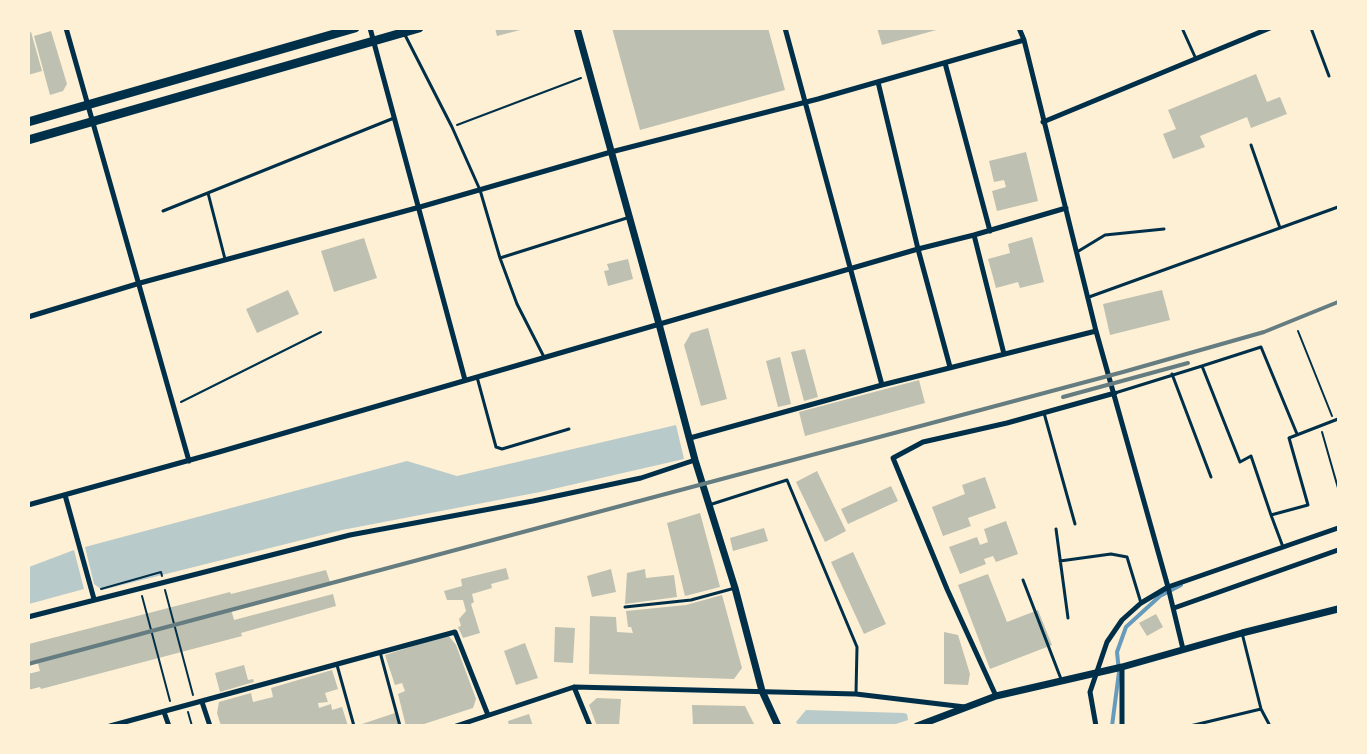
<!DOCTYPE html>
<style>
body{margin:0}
#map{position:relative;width:1367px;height:754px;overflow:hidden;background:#fdf0d5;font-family:Arial,sans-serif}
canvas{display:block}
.frame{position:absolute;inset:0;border:30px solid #fdf0d5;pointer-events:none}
</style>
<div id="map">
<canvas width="1367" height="754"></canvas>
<div class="frame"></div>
</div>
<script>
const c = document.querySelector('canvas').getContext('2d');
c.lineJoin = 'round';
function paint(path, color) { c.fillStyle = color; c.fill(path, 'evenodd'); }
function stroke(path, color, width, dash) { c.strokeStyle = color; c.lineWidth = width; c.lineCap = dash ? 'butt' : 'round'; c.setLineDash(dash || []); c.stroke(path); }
const green = new Path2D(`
 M676,425L684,459L540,492L342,530L102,590L94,584L85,547L407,461L457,476Z
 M74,550L84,589L29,604V567Z
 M806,710L904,713L907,714L908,720L893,725H798L796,722Z`);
const stream = new Path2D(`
 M1112,726L1119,672L1117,652L1126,627L1160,596L1181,585`);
const building = new Path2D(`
 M495,28H524V29L497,36Z
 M612,28H768L785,90L640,130Z
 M877,28H940V29L882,45Z
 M51,31L67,84L63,91L50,95L34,36Z
 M31,32L42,71L28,75V33Z
 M1256,74L1267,102L1280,97L1287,114L1251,128L1247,117L1200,136L1205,147L1173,159L1163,134L1176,129L1168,110Z
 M1026,152L1038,201L997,211L992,191L1006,187L1004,180L994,182L989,161Z
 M1032,237L1044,282L1020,288L1018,282L996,288L988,259L1010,253L1008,244Z
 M364,238L377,278L334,292L321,251Z
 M628,259L633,279L608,286L604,271L609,270L607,264Z
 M288,290L299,314L257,333L246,309Z
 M1162,290L1170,320L1110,335L1103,304Z
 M708,328L727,399L701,406L684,345L691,333Z
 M805,349L818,397L804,401L791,352Z
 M780,357L791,404L778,407L766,361Z
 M919,380L925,403L805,436L799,412Z
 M817,471L846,531L825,542L796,482Z
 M985,477L996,508L968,518L971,526L943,536L932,507L965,494L962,485Z
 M891,486L898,501L848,524L841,509Z
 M700,513L720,587L685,596L667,523Z
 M1006,521L1018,554L996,562L993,556L984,559L986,564L960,574L949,547L977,537L980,545L988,542L984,529Z
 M764,528L768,541L733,551L730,538Z
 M853,552L886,624L864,634L831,562Z
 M506,568L509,579L491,584L492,588L472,594L474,602L471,604L480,633L463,638L458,627L461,626L459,619L466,611L463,600H447L444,591L462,586L461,579Z
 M611,569L616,592L592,597L587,576Z
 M645,569L646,578L674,575L677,597L625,604L627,573Z
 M326,570L330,582L231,609L234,620L333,594L336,606L241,633L242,636L41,689L40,687L28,690V674L40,671L37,660L28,662L29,644L230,592L231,594Z
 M988,574L1007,622L1038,610L1052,645L990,669L958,585Z
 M722,595L742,668L734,679L589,674L590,616L616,617L617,632L633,633L631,627H628L626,611L686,605Z
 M1156,614L1163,627L1147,636L1139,623Z
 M555,627L575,628L573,663L554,662Z
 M944,632L958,635L970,674L968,685L944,684Z
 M448,635L456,645L476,699L473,708L418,726H406L398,694L405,691L402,683L395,685L385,655Z
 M525,643L538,678L516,685L504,651Z
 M244,665L248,680L253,679L254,682L220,692L215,673Z
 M332,670L338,689L325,693L328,702L318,703L319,708L331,704L332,710L342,707L348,726H221L217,713L219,702L251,693L253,702L273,697L271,688Z
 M597,698L621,699L619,726H597L589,705Z
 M692,705L745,706L755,726H693Z
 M395,713L399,726H359V725Z
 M529,714L533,726H509L508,721Z`);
const path = new Path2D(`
 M457,125L581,78
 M1298,331L1332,416
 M181,402L321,332
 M1322,432L1338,488
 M101,589L161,572L162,576
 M165,590L193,695
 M142,596L170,701
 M188,712L192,726`);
const service = new Path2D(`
 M1182,28L1196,59
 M1311,28L1329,76
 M405,35L452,127L480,190L500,258L517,304L544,357
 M1251,145L1280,228
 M208,193L225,259
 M163,211L394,118
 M1077,252L1105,235L1164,229
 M500,258L630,217
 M1089,297L1338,207
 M1172,374L1211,477
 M477,377L496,447L502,449L569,429
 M1115,393L1202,366
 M1044,413L1075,524
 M709,505L787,480L857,647L856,693
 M1271,515L1251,456L1240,462L1202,366L1261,347L1297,434
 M1056,529L1068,618
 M1283,547L1271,515L1308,505L1289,438L1338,419
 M1060,561L1111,554L1127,557L1141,603
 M1023,580L1061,679
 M625,607L691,600L735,588
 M1242,633L1261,709L1270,726
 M380,652L400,726
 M337,665L354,726
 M1190,726L1261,709`);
const minor = new Path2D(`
 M66,28L189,461
 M370,28L465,380
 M785,28L882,385
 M1019,28L1024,40L1096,331L1168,587L1183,649
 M945,63L990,231
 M878,82L918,249L950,367
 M1043,122L1270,28
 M974,235L1004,354
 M28,317L140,283L420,207L611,152L818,99L1024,40
 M690,438L882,385L1096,331
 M65,495L94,599
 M28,505L219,452L918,249L974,235L1066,208
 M1174,608L1338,550
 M28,617L350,535L533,501L641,478L695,460
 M1122,667V726
 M574,687L590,726
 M996,696L947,589L893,458L923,442L1007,423L1115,393
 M202,702L210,726
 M164,712L169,726
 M110,726L455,632L488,715
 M456,726L574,687L856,694L965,707
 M1096,726L1090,692L1107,642L1122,620L1141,603L1168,587L1338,528`);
const tertiary = new Path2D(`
 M577,28L659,324L695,460L735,588L762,691L778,726
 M917,726L996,696L1122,667L1242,633L1338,609`);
const primary = new Path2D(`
 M28,122L355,28
 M28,140L419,28`);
const rail = new Path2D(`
 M1063,397L1188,363
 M28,664L1123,372L1264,332L1338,302`);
paint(green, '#b9caca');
stroke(stream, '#669bbc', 4);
paint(building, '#bec0b2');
stroke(path, '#003049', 2);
stroke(service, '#003049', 3);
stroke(minor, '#003049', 5);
stroke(tertiary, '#003049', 7);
stroke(primary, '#003049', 9);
stroke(rail, '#657d81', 4);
</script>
